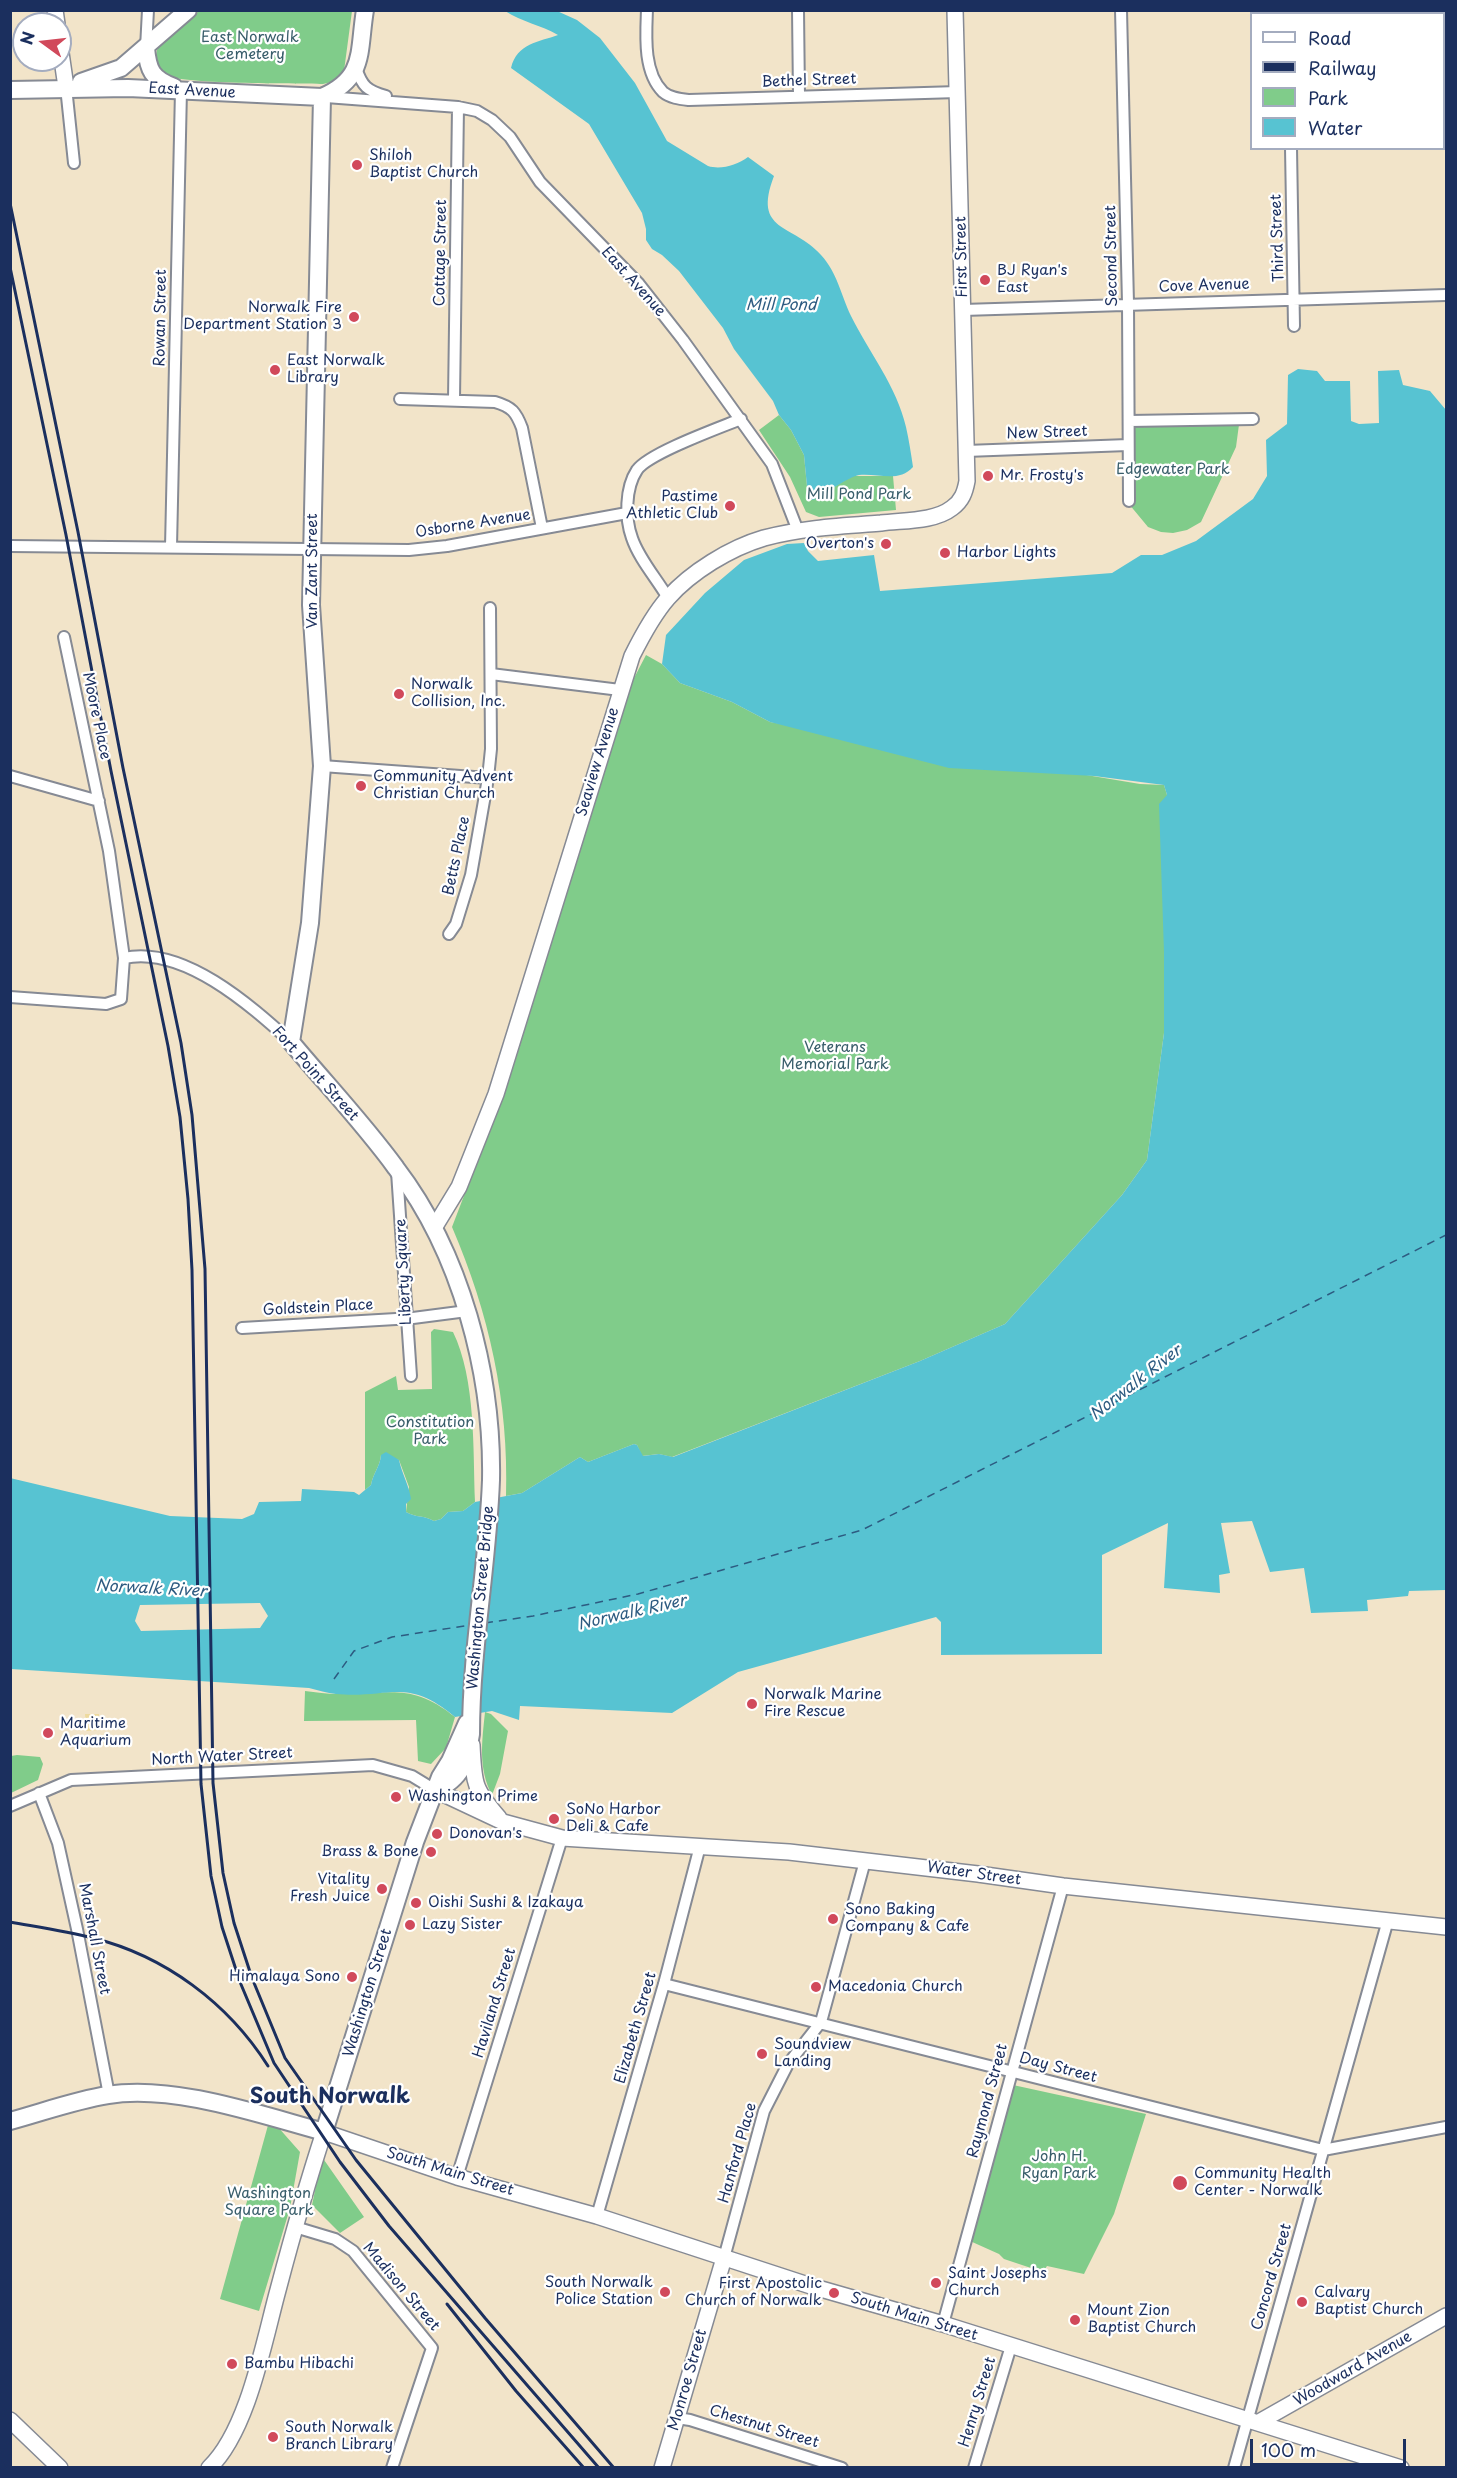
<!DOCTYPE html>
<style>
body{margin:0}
#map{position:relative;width:1457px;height:2478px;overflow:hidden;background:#f2e4c9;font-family:"Playpen Sans",sans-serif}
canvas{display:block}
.frame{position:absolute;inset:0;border:12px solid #1b2f5e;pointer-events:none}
.legend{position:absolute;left:1250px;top:12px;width:195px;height:138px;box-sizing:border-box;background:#fff;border:2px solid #a4acbf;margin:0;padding:8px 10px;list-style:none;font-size:18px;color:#1b2f5e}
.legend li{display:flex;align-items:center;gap:12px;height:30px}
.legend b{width:30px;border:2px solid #a4acbf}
.north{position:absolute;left:12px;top:12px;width:60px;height:60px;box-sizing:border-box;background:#fff;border:2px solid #a4acbf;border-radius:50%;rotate:285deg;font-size:16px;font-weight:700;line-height:24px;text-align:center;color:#1b2f5e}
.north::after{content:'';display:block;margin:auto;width:21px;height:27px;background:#d1495b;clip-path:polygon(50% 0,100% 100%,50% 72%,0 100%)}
.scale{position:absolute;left:1250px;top:2439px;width:156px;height:27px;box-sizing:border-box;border:3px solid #1b2f5e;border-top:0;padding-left:8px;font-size:18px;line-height:21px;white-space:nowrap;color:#1b2f5e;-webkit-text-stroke:4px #fff;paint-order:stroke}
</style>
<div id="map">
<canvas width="1457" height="2478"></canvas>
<div class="frame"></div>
<ul class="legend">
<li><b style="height:8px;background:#fff"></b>Road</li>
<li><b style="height:8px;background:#1b2f5e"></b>Railway</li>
<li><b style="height:16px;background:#80cc8a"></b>Park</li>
<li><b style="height:16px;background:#57c3d2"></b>Water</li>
</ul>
<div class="north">N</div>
<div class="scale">100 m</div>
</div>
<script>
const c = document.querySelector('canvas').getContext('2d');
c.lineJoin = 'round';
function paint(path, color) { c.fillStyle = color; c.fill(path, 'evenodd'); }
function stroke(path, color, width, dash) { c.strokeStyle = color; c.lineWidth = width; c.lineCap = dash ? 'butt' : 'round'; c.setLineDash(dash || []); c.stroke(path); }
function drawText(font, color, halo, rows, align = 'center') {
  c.font = font + ' "Playpen Sans",sans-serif'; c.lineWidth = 4.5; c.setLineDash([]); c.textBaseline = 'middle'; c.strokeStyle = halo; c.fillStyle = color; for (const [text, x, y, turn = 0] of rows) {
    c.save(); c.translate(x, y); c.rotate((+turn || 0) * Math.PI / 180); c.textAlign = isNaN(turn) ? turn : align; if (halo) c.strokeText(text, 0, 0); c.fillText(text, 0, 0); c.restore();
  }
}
const green = new Path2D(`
 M199,11H352L344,71L340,80L323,84C298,83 177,85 163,74C153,68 155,54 159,45Z
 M779,415L791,430L804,455L808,497L812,500L852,476H893L896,510L819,517L806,512L790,477L759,430Z
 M1240,417L1236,447L1201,522L1187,530L1173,533L1161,532L1148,527L1124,498V422Z
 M646,655L662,664L680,683L732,702L770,722L1140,784L1164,785L1167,795L1164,1033L1147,1160L1122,1195L1005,1324L920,1361L672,1457L659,1454L642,1456L637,1445L634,1444L588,1462L580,1457L522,1493L506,1496C509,1402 489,1313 452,1227L513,1068L632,682Z
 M434,1329L453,1332C476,1379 473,1450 475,1502L463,1511L448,1512L441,1519L434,1521C424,1515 416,1518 406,1512L409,1487L399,1460L381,1455C380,1467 373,1473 371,1485L365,1490V1392L396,1376L398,1390L432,1389L431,1332Z
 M305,1691C316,1692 327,1694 338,1694C388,1695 411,1681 455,1717L446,1748L431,1764L418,1761L416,1720L304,1721Z
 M485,1712L491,1714L508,1731L500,1774L492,1795C478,1768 482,1742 485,1712Z
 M17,1755L40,1757L43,1764L38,1780L11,1793V1756Z
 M1013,2085L1146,2114L1114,2214L1084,2274L1047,2266L1043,2272L1004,2259L999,2254L970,2241Z
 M270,2118L300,2152L290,2208L259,2311L220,2299Z
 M322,2157L364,2217L340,2233L312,2205Z`);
const sand = new Path2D(`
 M85,1714H99V1730L86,1731Z`);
const water = new Path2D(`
 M505,11H557L577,20L600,38L635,83L667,141L708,166C721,170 737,165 748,157L774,176C752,233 793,223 821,255C837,272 841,295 851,316C869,352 897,387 906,427C909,440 911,454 913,467C899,483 878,473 859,475C850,476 823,495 813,500L808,497L804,455L791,430L779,415L773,401L734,349L723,328L679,271L662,255L652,249L646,240V229L642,213L589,124L511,68C517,43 539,42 558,35C541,25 522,22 505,11Z
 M1298,369L1317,371L1325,381H1350L1351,421L1359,424L1379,423L1378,371L1399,370L1403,385L1430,391L1446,410V1590L1409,1591L1408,1596L1367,1600L1368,1611L1311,1613L1304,1568L1270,1572L1252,1521L1221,1523L1230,1573L1219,1575L1220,1593L1164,1588L1168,1523L1102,1555V1654L941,1655V1622L936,1617L738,1672L672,1713L520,1706L519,1720L492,1711L455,1717C406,1676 390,1699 336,1694C327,1693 318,1690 309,1688L11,1669L10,1478L170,1516L242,1519L254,1514L259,1502L301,1501L302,1489L354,1492L359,1495L371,1485C373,1473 380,1467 381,1455L386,1452L399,1460C402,1474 409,1485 411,1499L406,1504V1512C416,1518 424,1515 434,1521L441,1519L448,1512L463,1511L475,1502L522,1493L580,1457L588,1462L634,1444L637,1445L643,1456L659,1454L673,1457L920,1361L1005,1324L1122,1195L1147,1160L1164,1033V952L1159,804L1167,795L1164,785L1094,776L949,768L770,722L732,702L680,683L662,664L666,635L705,593L744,560L787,544L804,543L808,551L818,561L874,555L880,591L1112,573L1141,555H1162L1196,541L1253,499L1267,476L1266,440L1287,424L1288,375Z`);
const pier = new Path2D(`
 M260,1603L268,1616L260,1628L141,1631L135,1621L140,1605Z`);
const ferry = new Path2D(`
 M485,1623L533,1616L638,1594L862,1530L1446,1235
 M334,1679L354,1651L392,1637L471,1625`);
const street = new Path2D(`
 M647,10C646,35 643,72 663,92C670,98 680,99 689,100L958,92
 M798,10L799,96
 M1121,10L1128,303L1129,501
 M1287,10V14
 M146,48L148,10
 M356,68C362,86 367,91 386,96
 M66,87L74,163
 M326,97L458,107L477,111L492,120L510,137L540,182L639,284L683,340L772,464L798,531
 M1291,148L1294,326
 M963,310L1446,295
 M400,399L495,402C512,407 516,412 522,428L542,528
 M454,399L458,107
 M1129,421L1253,419
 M966,451L1128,445
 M10,546L409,550L447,546L627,513
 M171,547L181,90
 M668,598C657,579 639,559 632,538C625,519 625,488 637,470C649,453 719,428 741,419
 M491,674L620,690
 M322,766L488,778
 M10,776L99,801
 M449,934L456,924L471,875L488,778L491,749L490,608
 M124,958C183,945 250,1005 291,1042
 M10,997L106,1004L121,999L124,958L109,851L64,637
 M397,1172L411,1376
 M242,1328L413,1318L467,1311
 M39,1793L58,1843L77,1929L109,2095
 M10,1806L71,1780L373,1765L412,1776L435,1790
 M664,1984L1323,2150L1446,2127
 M457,2177L562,1838
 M597,2216L664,1984L700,1846
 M295,2227L335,2239L353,2251L432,2348L392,2468
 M724,2258L764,2111L788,2064L821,2022L865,1861
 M943,2324L1063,1886
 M677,2418L690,2420L842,2468
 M974,2468L1011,2346
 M1234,2468L1388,1920`);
const secondary = new Path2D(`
 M55,10L57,24
 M60,46L66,87
 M434,1228L459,1187L496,1094L632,656C642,636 653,615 668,598C691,572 730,548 764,538C802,528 842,526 881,523C903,520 934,522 952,508C962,501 965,492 967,481L955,10
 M472,1745C474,1783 473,1788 499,1818
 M435,1790L503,1822L562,1838L789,1852L978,1874L1063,1886L1446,1927
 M10,2420L60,2468
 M1259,2422L1446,2316
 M209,2468C248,2431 264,2341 278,2290C292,2237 307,2184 324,2132L457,2177L597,2216L814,2287L943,2324L1401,2468
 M662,2468L724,2258`);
const primary = new Path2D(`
 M146,48C148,70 152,79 174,87
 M81,82L121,68L188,10
 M10,90L128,88L322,97C366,78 358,52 365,10
 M322,97L311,605L322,766L310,923L291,1042C326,1084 364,1124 396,1168C461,1253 493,1374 491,1480C488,1564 471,1649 471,1734C467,1761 462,1779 435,1790
 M10,2121C43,2112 76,2100 108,2095C173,2084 261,2115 324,2132L415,1842L440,1777L450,1761L467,1723`);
const rail = new Path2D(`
 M10,203L78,532L123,768L181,1043L192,1115L205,1269L213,1783L223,1873L234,1923L252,1978L285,2058L356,2160L485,2318L614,2468
 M10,267L66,535L111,771L168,1046L180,1117L188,1199L192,1270L201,1784L211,1876L222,1927L240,1982L274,2063L340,2162L389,2226L599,2468
 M10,1922C38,1927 66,1931 93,1938C165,1956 228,2003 268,2066
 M447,2304L516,2391L584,2468`);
const markers = [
 [357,165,6,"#d1495b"],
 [985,280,6,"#d1495b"],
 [354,317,6,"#d1495b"],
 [275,370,6,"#d1495b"],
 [988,476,6,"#d1495b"],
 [730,506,6,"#d1495b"],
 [886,544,6,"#d1495b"],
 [945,553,6,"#d1495b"],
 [399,694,6,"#d1495b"],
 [361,786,6,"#d1495b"],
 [752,1704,6,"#d1495b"],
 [48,1733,6,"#d1495b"],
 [396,1797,6,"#d1495b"],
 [554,1819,6,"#d1495b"],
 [437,1834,6,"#d1495b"],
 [431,1852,6,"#d1495b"],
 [382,1889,6,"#d1495b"],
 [416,1903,6,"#d1495b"],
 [833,1919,6,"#d1495b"],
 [410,1925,6,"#d1495b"],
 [352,1977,6,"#d1495b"],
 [816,1987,6,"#d1495b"],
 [762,2054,6,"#d1495b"],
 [1180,2183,8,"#d1495b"],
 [936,2283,6,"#d1495b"],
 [665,2292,6,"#d1495b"],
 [834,2293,6,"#d1495b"],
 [1302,2302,6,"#d1495b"],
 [1075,2320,6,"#d1495b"],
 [232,2364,6,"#d1495b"],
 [273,2437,6,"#d1495b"]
];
const parkNames = [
 ["East Norwalk",250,38],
 ["Cemetery",250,55],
 ["Edgewater Park",1173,470],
 ["Mill Pond Park",859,495],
 ["Veterans",835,1048],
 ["Memorial Park",835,1065],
 ["Constitution",430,1423],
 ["Park",430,1440],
 ["John H.",1059,2157],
 ["Ryan Park",1059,2174],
 ["Washington",269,2194],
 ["Square Park",269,2211]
];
const streetNames = [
 ["Bethel Street",809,81,-2],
 ["East Avenue",192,91,3],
 ["Third Street",1278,238,-92],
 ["Cottage Street",441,253,-89],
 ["Second Street",1112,256,-91],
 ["First Street",962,257,-91],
 ["East Avenue",633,282,48],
 ["Cove Avenue",1204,286,-2],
 ["Rowan Street",161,318,-89],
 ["New Street",1047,433,-2],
 ["Osborne Avenue",473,524,-9],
 ["Van Zant Street",313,571,-90],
 ["Moore Place",96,716,78],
 ["Seaview Avenue",598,762,-73],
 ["Betts Place",457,856,-78],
 ["Fort Point Street",315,1074,48],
 ["Liberty Square",404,1272,-93],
 ["Goldstein Place",318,1308,-3],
 ["Washington Street Bridge",481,1598,-85],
 ["North Water Street",222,1757,-3],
 ["Water Street",974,1874,8],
 ["Marshall Street",94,1939,79],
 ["Washington Street",368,1993,-73],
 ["Haviland Street",495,2003,-73],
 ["Elizabeth Street",636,2028,-74],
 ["Day Street",1058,2068,15],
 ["Raymond Street",988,2101,-75],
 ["Hanford Place",738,2153,-74],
 ["South Main Street",450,2172,17],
 ["Concord Street",1272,2277,-74],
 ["Madison Street",401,2287,50],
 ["South Main Street",914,2317,17],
 ["Woodward Avenue",1353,2369,-30],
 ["Monroe Street",688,2380,-74],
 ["Henry Street",978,2402,-73],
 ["Chestnut Street",764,2427,17]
];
const poiNames = [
 ["Shiloh",369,156],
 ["Baptist Church",369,173],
 ["BJ Ryan's",997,271],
 ["East",997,288],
 ["Norwalk Fire",342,308,"right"],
 ["Department Station 3",342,325,"right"],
 ["East Norwalk",287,361],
 ["Library",287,378],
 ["Mr. Frosty's",1000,476],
 ["Pastime",718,497,"right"],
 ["Athletic Club",718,514,"right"],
 ["Overton's",874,544,"right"],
 ["Harbor Lights",957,553],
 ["Norwalk",411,685],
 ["Collision, Inc.",411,702],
 ["Community Advent",373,777],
 ["Christian Church",373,794],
 ["Norwalk Marine",764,1695],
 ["Fire Rescue",764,1712],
 ["Maritime",60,1724],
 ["Aquarium",60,1741],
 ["Washington Prime",408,1797],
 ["SoNo Harbor",566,1810],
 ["Deli & Cafe",566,1827],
 ["Donovan's",449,1834],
 ["Brass & Bone",419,1852,"right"],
 ["Vitality",370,1880,"right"],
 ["Fresh Juice",370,1897,"right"],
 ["Oishi Sushi & Izakaya",428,1903],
 ["Sono Baking",845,1910],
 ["Company & Cafe",845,1927],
 ["Lazy Sister",422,1925],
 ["Himalaya Sono",340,1977,"right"],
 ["Macedonia Church",828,1987],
 ["Soundview",774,2045],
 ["Landing",774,2062],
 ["Community Health",1194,2174],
 ["Center - Norwalk",1194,2191],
 ["Saint Josephs",948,2274],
 ["Church",948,2291],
 ["South Norwalk",653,2283,"right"],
 ["Police Station",653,2300,"right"],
 ["First Apostolic",822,2284,"right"],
 ["Church of Norwalk",822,2301,"right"],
 ["Calvary",1314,2293],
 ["Baptist Church",1314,2310],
 ["Mount Zion",1087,2311],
 ["Baptist Church",1087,2328],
 ["Bambu Hibachi",244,2364],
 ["South Norwalk",285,2428],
 ["Branch Library",285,2445]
];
const waterNames = [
 ["Mill Pond",781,306],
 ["Norwalk River",1136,1383,-38],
 ["Norwalk River",151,1589,3],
 ["Norwalk River",632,1613,-13]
];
const districtNames = [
 ["South Norwalk",330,2097]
];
paint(green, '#80cc8a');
paint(sand, '#eeda9e');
paint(water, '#57c3d2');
paint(pier, '#f2e4c9');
stroke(ferry, '#2d5b81', 1.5, [8, 6]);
stroke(street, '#868a94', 14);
stroke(secondary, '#868a94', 18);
stroke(primary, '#868a94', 20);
stroke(street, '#fff', 10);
stroke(secondary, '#fff', 15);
stroke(primary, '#fff', 16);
stroke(rail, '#1b2f5e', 3);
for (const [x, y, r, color] of markers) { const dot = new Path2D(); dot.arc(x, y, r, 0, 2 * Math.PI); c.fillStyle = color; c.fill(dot); stroke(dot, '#fff', 2); }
drawText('15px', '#395e6b', '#fff', parkNames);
drawText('15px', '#1b2f5e', '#fff', streetNames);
drawText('15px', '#1b2f5e', '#fff', poiNames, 'left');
drawText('italic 16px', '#2d5b81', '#fff', waterNames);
drawText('bold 21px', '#1b2f5e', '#fff', districtNames);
</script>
